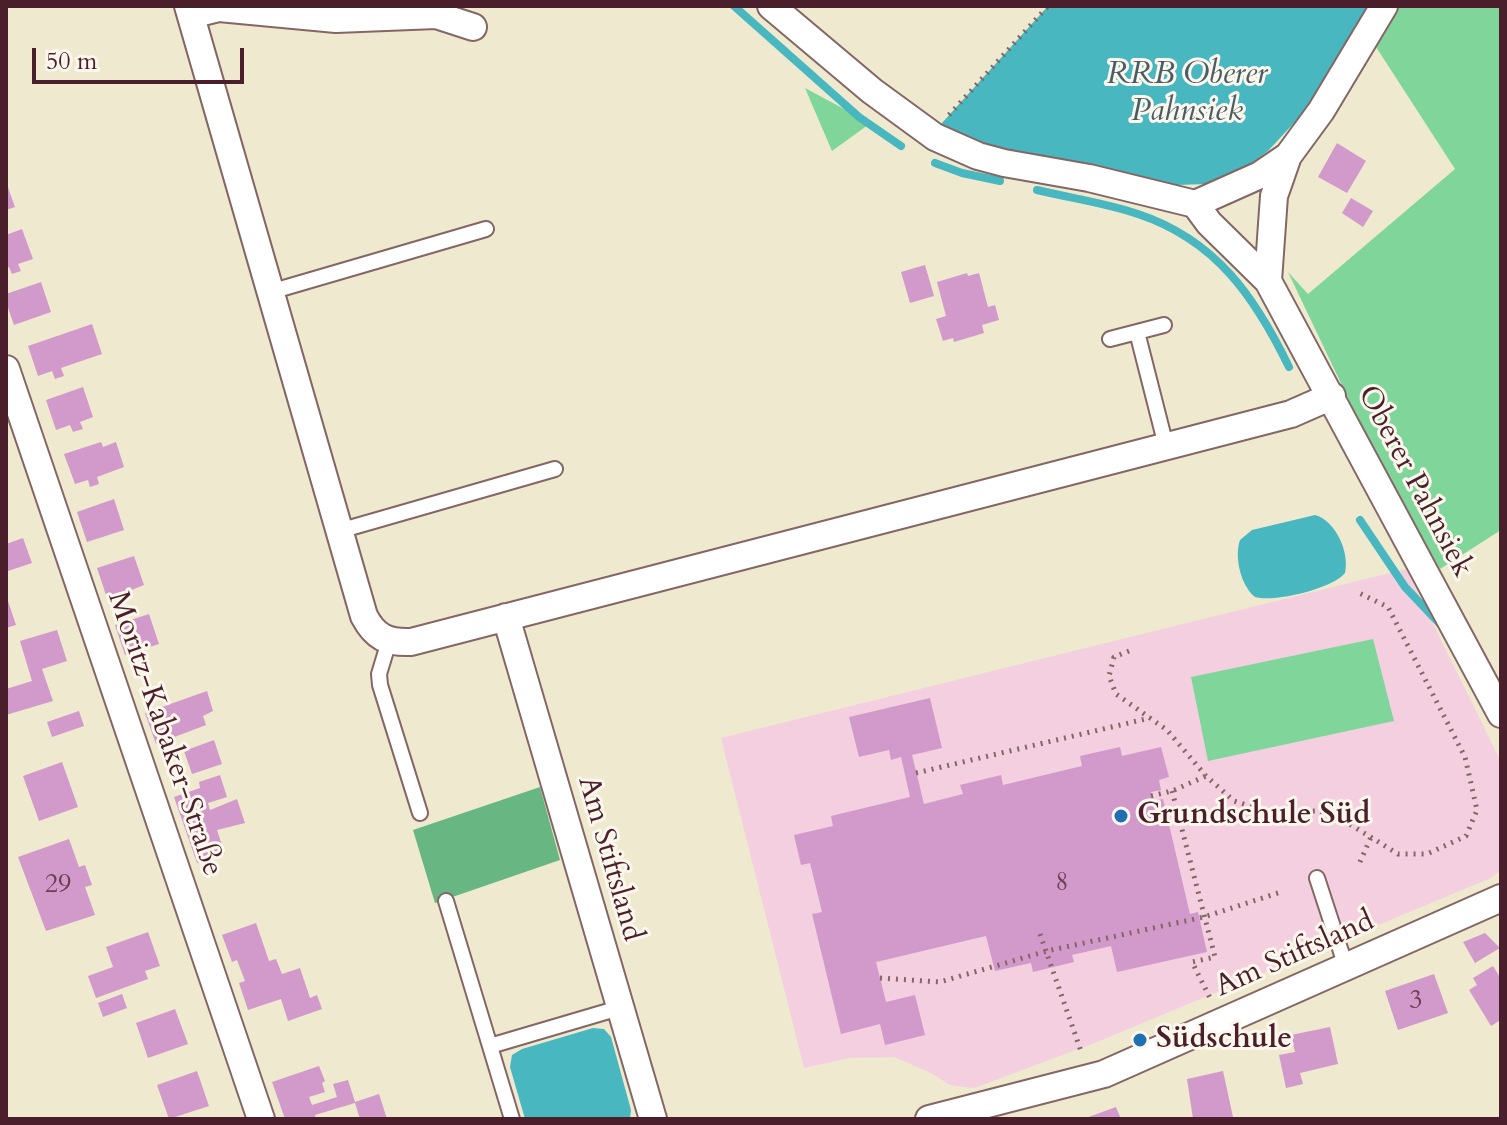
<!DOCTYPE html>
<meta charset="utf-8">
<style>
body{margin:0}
#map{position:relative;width:1507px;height:1125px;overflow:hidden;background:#efe9cf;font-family:Cardo,serif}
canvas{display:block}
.frame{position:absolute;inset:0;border:8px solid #4a1f2b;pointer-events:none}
.scale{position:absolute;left:32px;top:48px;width:212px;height:36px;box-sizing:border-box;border:4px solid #4a1f2b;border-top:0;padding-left:10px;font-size:24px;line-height:28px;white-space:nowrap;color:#4a1f2b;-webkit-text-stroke:6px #fbf7ec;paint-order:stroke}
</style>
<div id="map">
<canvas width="1507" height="1125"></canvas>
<div class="frame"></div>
<div class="scale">50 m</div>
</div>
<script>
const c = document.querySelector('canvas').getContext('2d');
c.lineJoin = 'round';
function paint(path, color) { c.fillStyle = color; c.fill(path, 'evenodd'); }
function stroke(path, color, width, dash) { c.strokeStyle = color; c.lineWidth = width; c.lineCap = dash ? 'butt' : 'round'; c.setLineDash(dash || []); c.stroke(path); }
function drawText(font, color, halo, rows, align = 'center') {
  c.font = font + ' Cardo,serif'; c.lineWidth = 6; c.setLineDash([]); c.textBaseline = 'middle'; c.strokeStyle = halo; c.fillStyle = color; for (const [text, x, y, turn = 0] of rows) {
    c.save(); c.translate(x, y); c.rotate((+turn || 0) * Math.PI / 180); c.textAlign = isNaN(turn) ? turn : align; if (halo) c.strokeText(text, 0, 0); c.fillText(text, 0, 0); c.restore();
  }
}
const built = new Path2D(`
 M1406,569L1501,762V870L1491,878L1097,1042L974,1088L950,1085L931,1073L894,1057L849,1058L804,1068L721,738Z`);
const green = new Path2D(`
 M1398,6H1501V530L1440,569L1367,438L1288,272L1308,294L1455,169L1376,47Z
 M805,88L859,117L868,125L832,151Z
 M1373,639L1394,721L1208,761L1191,677Z`);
const forest = new Path2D(`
 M540,787L560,860L435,903L413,830Z`);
const water = new Path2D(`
 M1048,6H1369L1361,33L1318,104L1293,124L1268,151L1238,174L1207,184L1177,185L1119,176L995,151L941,124Z
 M1315,515C1335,520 1350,552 1345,573C1334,588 1274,603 1255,597C1241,586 1234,557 1240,540L1252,530Z
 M593,1028L604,1029L611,1037L631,1110L630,1119H525L510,1067L512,1055L522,1049Z`);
const stream = new Path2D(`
 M734,6L859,117L901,146
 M935,163L962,173L1000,181
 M1037,190C1070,198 1106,203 1138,214C1216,240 1255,297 1289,367
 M1360,520L1405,587L1440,624`);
const building = new Path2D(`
 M1337,143L1366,161L1347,193L1318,177Z
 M6,182L15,207L6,210Z
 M1351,198L1373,211L1363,227L1342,213Z
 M22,229L33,259L18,264L21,271L12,274L9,267L6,268V235Z
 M925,265L934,296L910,303L901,272Z
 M967,273L968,276L979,273L988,307L995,305L999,320L982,325L984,333L954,342L953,338L943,341L936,319L946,316L937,282Z
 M41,282L51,312L14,325L6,302V294Z
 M92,324L102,354L61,368L64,376L55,379L52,371L38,376L28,346Z
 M83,387L93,417L80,422L83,429L73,432L70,425L56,430L46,400Z
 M101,442L103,447L116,442L124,467L97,477L99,484L90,487L88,480L75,484L64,454Z
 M114,499L124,530L87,542L77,512Z
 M23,538L32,563L8,571L6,544Z
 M134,556L144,585L129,591L131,597L123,600L121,593L107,598L97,568Z
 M6,595L16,625L6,628Z
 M149,614L159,644L125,655L115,625Z
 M57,630L67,661L42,669L53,701L6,715V689L32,681L20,641Z
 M207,691L213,711L203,716L206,725L156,744L145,713Z
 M930,698L942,748L912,755L924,804L963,794L960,785L1001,775L1003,785L1082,766L1080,756L1120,747L1122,756L1161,747L1169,777L1159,780L1161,790L1151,792V796L1153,801L1163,799L1190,914L1198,912L1207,952L1117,972L1111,946L1072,955L1074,962L1033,972L1031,963L995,971L986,936L876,962L886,1002L915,995L925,1035L885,1045L880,1024L841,1034L812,914L822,912L810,863L801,865L794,835L833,826L831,816L910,797L901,757L891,760L889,750L859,757L849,717Z
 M79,711L84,726L52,737L47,722Z
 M214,740L222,764L192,774L184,751Z
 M62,762L78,807L39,821L23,776Z
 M220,775L227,797L208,803L210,810L237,799L245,823L217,830L225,854L197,863L174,797L200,788L199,782Z
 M69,839L79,867L85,865L92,885L85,887L95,915L46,931L18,857Z
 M256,923L269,961L276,959L282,974L300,968L310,998L317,995L322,1009L288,1021L281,999L248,1010L239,983L245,981L237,960L232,962L222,935Z
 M148,932L160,966L145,971L148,979L96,998L88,976L113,967L106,947Z
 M1485,933L1500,948L1475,963L1463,942Z
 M1493,966L1501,979V1025L1499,1021L1491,1026L1469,990L1477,985L1473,978Z
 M1434,974L1448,1013L1398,1030L1385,991Z
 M122,994L127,1008L103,1017L98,1003Z
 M175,1009L188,1044L148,1058L136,1023Z
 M1330,1027L1338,1064L1300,1073L1303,1084L1286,1088L1279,1055L1295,1052L1291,1035Z
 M319,1066L325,1081L322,1083L325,1092L309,1097L312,1105L337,1097L333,1084L348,1080L355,1102L379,1094L387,1119H360L355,1103L315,1115L316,1119H285L272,1082Z
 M197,1071L209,1106L169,1119L157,1085Z
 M1223,1071L1233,1117L1193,1119L1187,1079Z
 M1116,1107L1121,1119H1083Z`);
const path = new Path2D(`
 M949,115L1048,6
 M1129,651L1114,657L1109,676L1116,694L1167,730L1206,776L1234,801L1267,812L1320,811L1351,825L1398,854H1427L1466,836L1477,810L1465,757L1388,607L1357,592
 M916,773L1150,718
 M1172,791L1215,957L1192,962L1210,998
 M1151,796L1172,791L1206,776
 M1360,862L1371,837
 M1040,934L1082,1054
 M880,978L940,982L1047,951L1204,917L1281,892`);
const service = new Path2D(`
 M270,292L486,229
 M1137,332L1166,446
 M1110,339L1164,325
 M339,531L555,469
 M389,641L379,674L380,685L420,813
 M1317,878L1346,967
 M446,901L512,1119
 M490,1046L619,1008`);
const minor = new Path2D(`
 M188,6L364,616C375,637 387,643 411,642L1291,414L1332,396
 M771,6L872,91L935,137L978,156L1004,163L1089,178L1195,204L1209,223L1268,281L1501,714
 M191,15L219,8L336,19L436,15L473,27
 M1195,204L1260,175L1288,156L1321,111L1384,6
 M1268,281L1274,196L1288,156
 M6,369L261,1119
 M506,617L653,1119
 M929,1119L1104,1074L1501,898`);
const markers = [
 [1121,816,8,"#1f6fb2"],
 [1140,1040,8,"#1f6fb2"]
];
const numberNames = [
 ["8",1062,884],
 ["29",58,886],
 ["3",1416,1002]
];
const streetNames = [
 ["Oberer Pahnsiek",1414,482,62],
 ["Moritz-Kabaker-Straße",164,734,71],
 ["Am Stiftsland",609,859,74],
 ["Am Stiftsland",1295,955,-24]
];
const poiNames = [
 ["Grundschule Süd",1137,816],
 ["Südschule",1156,1040]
];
const waterNames = [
 ["RRB Oberer",1187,76],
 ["Pahnsiek",1187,113]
];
paint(built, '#f3cfe0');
paint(green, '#80d69a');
paint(forest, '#68b782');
paint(water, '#48b7c0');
stroke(stream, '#48b7c0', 8);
paint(building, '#d19acb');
stroke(service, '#846664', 18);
stroke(minor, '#846664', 30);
stroke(path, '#846664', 5, [2, 6]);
stroke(service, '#fff', 14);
stroke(minor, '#fff', 26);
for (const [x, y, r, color] of markers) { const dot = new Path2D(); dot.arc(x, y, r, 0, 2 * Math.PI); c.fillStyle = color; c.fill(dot); stroke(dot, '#fbf7ec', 3); }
drawText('26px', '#6c3e53', null, numberNames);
drawText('30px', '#4a1f2b', '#fbf7ec', streetNames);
drawText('bold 30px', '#4a1f2b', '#fbf7ec', poiNames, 'left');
drawText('italic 32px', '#495c67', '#fbf7ec', waterNames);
</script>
